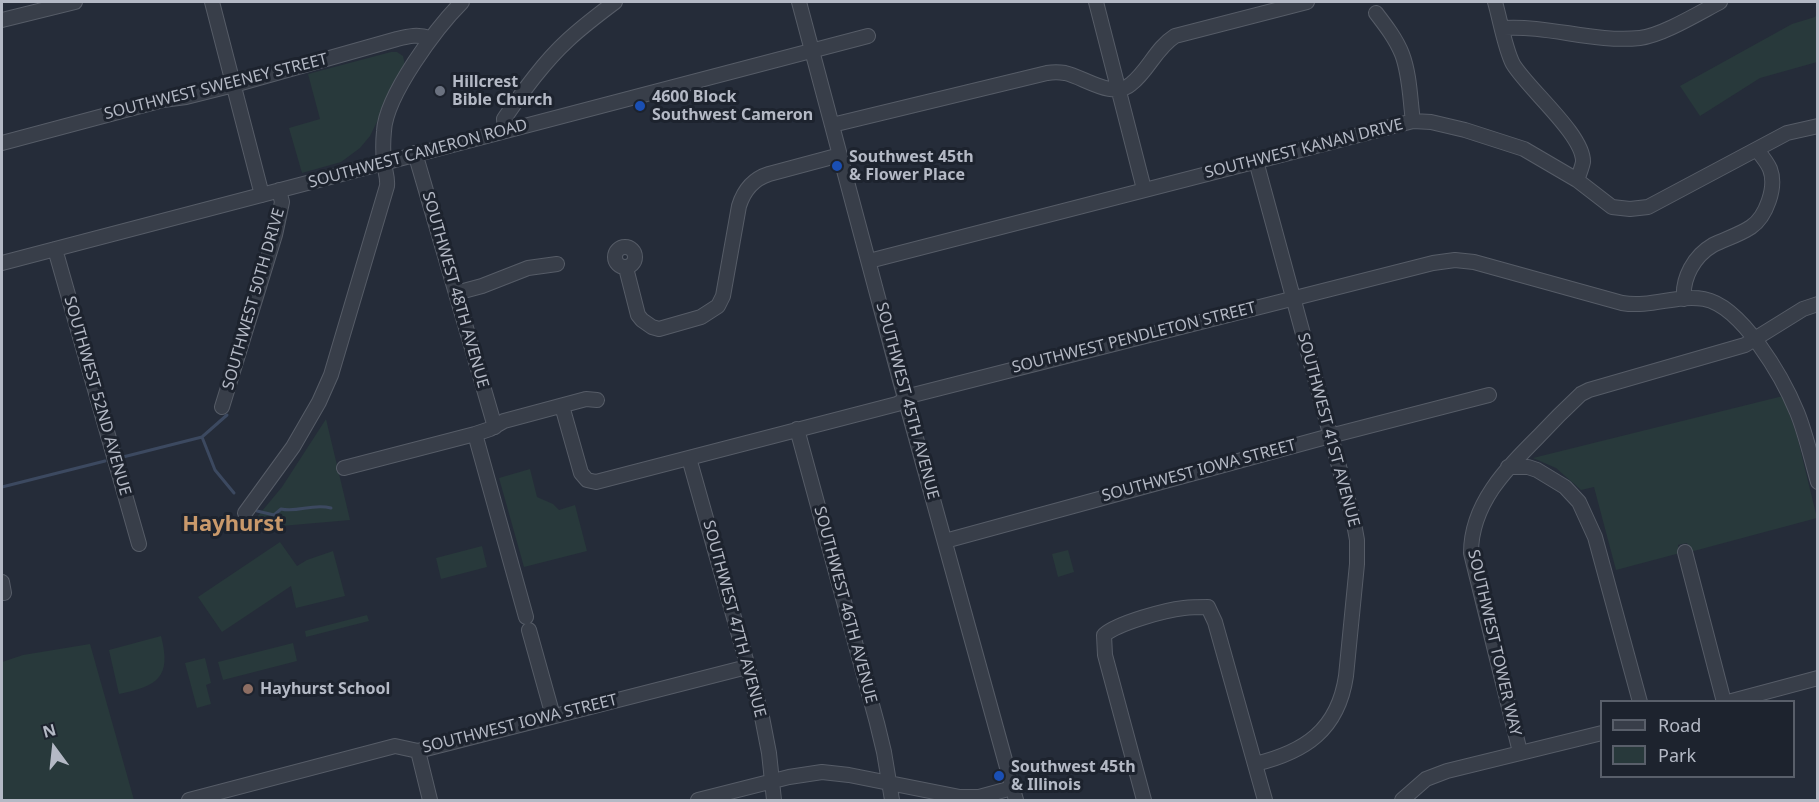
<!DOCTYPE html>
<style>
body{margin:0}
#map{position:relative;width:1819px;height:802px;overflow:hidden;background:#252c39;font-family:"Noto Sans",sans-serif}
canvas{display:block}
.frame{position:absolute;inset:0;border:3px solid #b4b9c5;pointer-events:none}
.legend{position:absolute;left:1600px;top:700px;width:195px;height:78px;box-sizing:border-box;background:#1d232e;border:2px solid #595f6a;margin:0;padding:8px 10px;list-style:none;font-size:18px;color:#b4b9c5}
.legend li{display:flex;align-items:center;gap:12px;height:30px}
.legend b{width:30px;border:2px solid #595f6a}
.north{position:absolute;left:24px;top:718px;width:60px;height:60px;-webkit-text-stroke:4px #1d232e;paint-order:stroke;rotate:345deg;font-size:16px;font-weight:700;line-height:24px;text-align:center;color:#b4b9c5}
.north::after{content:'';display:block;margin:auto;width:21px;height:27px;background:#b4b9c5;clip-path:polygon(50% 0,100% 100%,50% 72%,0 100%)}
</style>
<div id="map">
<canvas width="1819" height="802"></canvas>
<div class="frame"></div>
<ul class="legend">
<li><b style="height:8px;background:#383e49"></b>Road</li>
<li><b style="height:16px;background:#28393b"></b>Park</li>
</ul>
<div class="north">N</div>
</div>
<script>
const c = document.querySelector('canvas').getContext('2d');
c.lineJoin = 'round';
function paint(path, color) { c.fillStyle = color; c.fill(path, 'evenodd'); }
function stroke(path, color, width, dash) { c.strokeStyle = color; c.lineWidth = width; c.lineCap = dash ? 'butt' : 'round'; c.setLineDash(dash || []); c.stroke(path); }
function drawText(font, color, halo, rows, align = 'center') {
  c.font = font + ' "Noto Sans",sans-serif'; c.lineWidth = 6; c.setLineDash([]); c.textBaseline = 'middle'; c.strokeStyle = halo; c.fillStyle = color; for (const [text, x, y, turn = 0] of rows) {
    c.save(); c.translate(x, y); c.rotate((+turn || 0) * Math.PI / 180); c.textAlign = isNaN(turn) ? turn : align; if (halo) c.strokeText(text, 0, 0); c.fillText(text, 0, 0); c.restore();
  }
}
const green = new Path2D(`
 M1817,14V62L1760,78L1700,116L1680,86L1792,24L1815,17Z
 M391,52H397L403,56L405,65L370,136L360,148L341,162L302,173L289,128L320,119L308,74Z
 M1783,396L1797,436L1817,518L1690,552L1687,543L1678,545L1680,553L1616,570L1594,487L1581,490L1556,468L1533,458Z
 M326,419L350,520L247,529L282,487Z
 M530,469L537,497L553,504L559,510L575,505L587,551L524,567L499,478Z
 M280,542L297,566L307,560L333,551L345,596L296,608L291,586L222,632L198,597Z
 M482,546L487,567L441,579L436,558Z
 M1068,550L1074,572L1058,577L1052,554Z
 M367,615L369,621L306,637L305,631Z
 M161,636C172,678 157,686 119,694L109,650Z
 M293,643L297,661L223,680L218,662Z
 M90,644L134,800H2V662L23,655Z
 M205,658L211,683L206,685L211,704L197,708L185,663Z`);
const stream = new Path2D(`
 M202,437L215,470L234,493
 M123,457L202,437L227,415
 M2,487L105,461
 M257,511L274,515L281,509C298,513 312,503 331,508`);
const minor = new Path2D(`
 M212,2L262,195
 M799,2L900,380L1016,800
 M1096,2L1144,189
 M1495,2C1500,19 1505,49 1513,64C1528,89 1584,135 1583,162C1582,167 1579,175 1577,180
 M1376,13C1386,26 1396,39 1402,54C1410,75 1410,100 1413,121
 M2,20L75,2
 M1503,28C1549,25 1594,43 1640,38C1663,35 1699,13 1720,2
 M832,125L1047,73C1053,72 1059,72 1065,73C1084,77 1113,100 1131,84C1148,71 1156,48 1175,36L1307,2
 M505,131L504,119L506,116C524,90 544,62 568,40C583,26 599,14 615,2
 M2,143L163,100L186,97L234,85L397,39C409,36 418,34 430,38
 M415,153L495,427
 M615 257a10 10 0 1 1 20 0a10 10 0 1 1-20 0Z
 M55,249L139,544
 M869,261L1413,121L1431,122L1465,130L1524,149L1577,180L1612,207L1630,209L1648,207L1787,133L1818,126
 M2,263L868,36
 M626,268L638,315L642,320L652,327L659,329L701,317L718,306L723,296L739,206C744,190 753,179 769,174L840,155
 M456,293L482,286L528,268L557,264
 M1684,299C1682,278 1694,256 1713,245C1725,239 1739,235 1751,227C1766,217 1777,187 1770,169C1767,162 1762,156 1757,150
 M562,406L581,473L587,480L596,482L897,404L913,395L1433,263L1455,260L1474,262L1622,303C1651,308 1678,294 1704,299C1742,306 1783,378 1797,412C1806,434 1811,458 1818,482
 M222,407L275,235L282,202L279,190
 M797,429L877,723L884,752L892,800
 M475,434L526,617
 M689,458L762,717L769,753L774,800
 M1508,467H1528L1537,470L1565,487L1579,502L1595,537L1640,702
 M344,468L475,434L490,429L504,421L586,399L597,400
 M245,513L293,447L319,402L331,375L387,186C388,178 385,171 384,163C383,153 383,141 384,131C386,95 437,27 462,2
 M945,541L1330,436L1489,395
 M1685,552L1724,702
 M2,582L4,593
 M529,630L553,716
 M1728,702L1818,678
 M418,751L430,800
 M1520,752L1471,553C1471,504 1506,469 1538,437C1552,422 1566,408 1581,394L1589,390L1745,345L1803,309L1818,304
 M1255,764C1305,752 1338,730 1346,676L1357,564V540L1353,518L1256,161
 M189,800L395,746L418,751L747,667
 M698,800L789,777L822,772L849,775L960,797H979L1012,788
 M1144,800L1105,655L1104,635C1118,623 1165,610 1184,608C1192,607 1200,607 1208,607L1215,622L1265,800
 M1402,800L1426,779L1447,771L1602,733`);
const markers = [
 [440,91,6,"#6b7280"],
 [640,106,6,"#1a4fb4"],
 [837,166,6,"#1a4fb4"],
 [248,689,6,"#8d6e63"],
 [999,776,6,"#1a4fb4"]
];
const poiNames = [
 ["Hillcrest",452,82],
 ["Bible Church",452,100],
 ["4600 Block",652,97],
 ["Southwest Cameron",652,115],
 ["Southwest 45th",849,157],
 ["& Flower Place",849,175],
 ["Hayhurst School",260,689],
 ["Southwest 45th",1011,767],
 ["& Illinois",1011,785]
];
const streetNames = [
 ["SOUTHWEST SWEENEY STREET",216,87,-14],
 ["SOUTHWEST KANAN DRIVE",1304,149,-14],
 ["SOUTHWEST CAMERON ROAD",418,154,-15],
 ["SOUTHWEST 48TH AVENUE",455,290,74],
 ["SOUTHWEST 50TH DRIVE",254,299,-74],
 ["SOUTHWEST PENDLETON STREET",1134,338,-14],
 ["SOUTHWEST 52ND AVENUE",97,396,74],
 ["SOUTHWEST 45TH AVENUE",907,401,75],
 ["SOUTHWEST 41ST AVENUE",1328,430,75],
 ["SOUTHWEST IOWA STREET",1199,471,-15],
 ["SOUTHWEST 46TH AVENUE",845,605,75],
 ["SOUTHWEST 47TH AVENUE",734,619,75],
 ["SOUTHWEST TOWER WAY",1494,643,77],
 ["SOUTHWEST IOWA STREET",520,724,-14]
];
const districtNames = [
 ["Hayhurst",233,525]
];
paint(green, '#28393b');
stroke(stream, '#3c4960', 3);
stroke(minor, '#565c67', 16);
stroke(minor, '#383e49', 14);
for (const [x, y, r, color] of markers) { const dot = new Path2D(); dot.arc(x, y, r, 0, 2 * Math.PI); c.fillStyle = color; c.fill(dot); stroke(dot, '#1d232e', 2); }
drawText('bold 16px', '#b4b9c5', '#1d232e', poiNames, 'left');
drawText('16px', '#b4b9c5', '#1d232e', streetNames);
drawText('bold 22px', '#c9996b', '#1d232e', districtNames);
</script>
